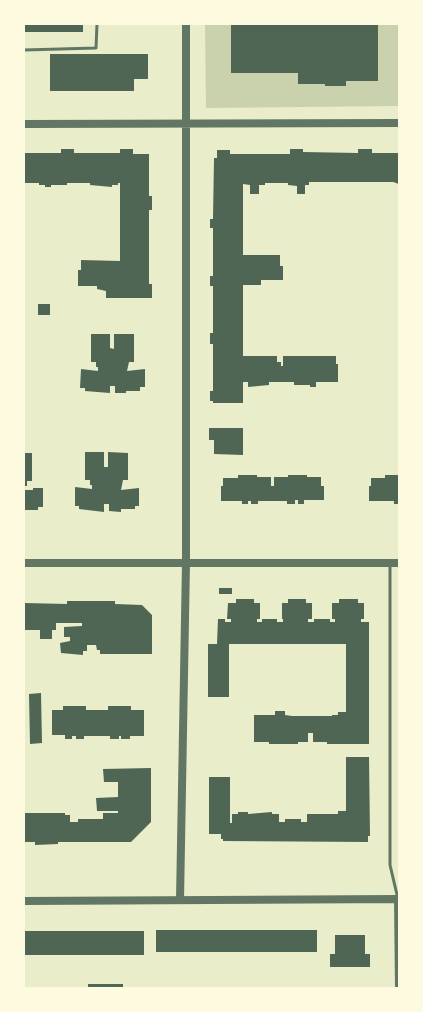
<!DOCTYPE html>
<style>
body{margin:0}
#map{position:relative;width:423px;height:1012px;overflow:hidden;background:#e9edc9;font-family:"DM Sans",sans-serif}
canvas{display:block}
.frame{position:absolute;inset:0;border:25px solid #fefae0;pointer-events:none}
</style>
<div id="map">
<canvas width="423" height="1012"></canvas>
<div class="frame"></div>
</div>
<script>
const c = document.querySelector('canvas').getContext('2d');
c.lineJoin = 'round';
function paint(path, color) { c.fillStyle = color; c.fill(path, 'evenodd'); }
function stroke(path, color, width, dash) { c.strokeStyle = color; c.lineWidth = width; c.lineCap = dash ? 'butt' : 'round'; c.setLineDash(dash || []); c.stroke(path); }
const green = new Path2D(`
 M205,24H399V106L206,108Z`);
const building = new Path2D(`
 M24,24H83V32H24Z
 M231,24H378V81H346V86H325V84H298V73H231Z
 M50,54H148V79H134V91H50Z
 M61,149H74V153H120V149H133V154H149V196H152V210H149V284H152V298H106V291L97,289V286H78V270H81V260L120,261V183H118V185H112V187L90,185V183H67V185H51V187H45V185H39V183H24V153H61Z
 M290,149H303V152L358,153V149H372V153H399V184L393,182H309V185H305V194H297V186L288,185V183H265V185H259V194H250V185L243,184V255H280V266H283V280H261V285H243V356H277V362H281V366H283V356H336V364H338V382H316V387H310V385H294V382H269V385L248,387V382H243V403H213V401H210V391H213V344H210V333H213V286H210V276H213V228H210V219H213L214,158H217V150H230V154H290Z
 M38,304H50V315H38Z
 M91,334H110V348L114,349V334H134V362H129L127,371L145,369V387H140V391H126V393H115V386H110V393L85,391V388H80L81,369L98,371V367H96V362H91Z
 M209,428H243V455L214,454V440H209Z
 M85,452H104V467H108V452L128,453V480H123L121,490L139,488V506H135V509H121V512L109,511V504H104V512L79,509V506H75V487L92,489V485H90V480H85Z
 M24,453H32V481H27V486H24Z
 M238,475H257V477H271V486H274V477H288V475H307V477H321V486H324V500H304V504H298V500H295V504H287V501H258V504H251V501H248V504H242V501H221V486H223V478H238Z
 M385,475H399V504H394V501H369V486H371V478H385Z
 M33,488H43V507H38V510H24V490H33Z
 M219,588H232V594H219Z
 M236,599H254V603H260V619H257V622H262V619H277V622H283V619H282V603H288V599H306V603H312V619H308V622H314V619H330V622H335V619H332V603H339V599H358V603H364V619H361V622H369V744H327V742H313V733H308V742H298V744H269V742H254V715H275V711H285V715L292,716H332V715H338V712H346V644H229V697H208V644H217L218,619H225V622H231V619H227L228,603H236Z
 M67,601H115V604L142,605L152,615V654H100V650H97L96,645H87V651H83V655L61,653L60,643L70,641V637H64V627L82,626V623H56V630H52V639H40V630H24V603L67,604Z
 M41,693L42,743L30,744L29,694Z
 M63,706H86V710H108V706H131V710H144V736H130V739H121V736H119V739H110V736H84V739H76V736H72V739H65V735H52V710H63Z
 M346,757H369L370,836H368V842L223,841V839H221V834H209V777H230V823H232V814H238V812H248V814L272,812V814H279V822H285V819H301V822H307V814H338V811H346Z
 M151,768V822L131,842H58V844L35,845V842H24V813H65V815H70V822H78V819H103V813H118V811H97L96,798L118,797V782H104L103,769Z
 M156,930H317V952H156Z
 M24,931H144V955H24Z
 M335,935H365V954H370V967H330V954H335Z
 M88,984H123V988H88Z`);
const service = new Path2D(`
 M24,50L96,48L97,24
 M390,563V865L398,899`);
const tertiary = new Path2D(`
 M24,124L399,123
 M24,563H399
 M398,899L399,988
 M180,900L186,563V24
 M24,901L399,899`);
paint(green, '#cad2ad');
paint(building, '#4f6655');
stroke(service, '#617663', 3);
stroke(tertiary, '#617663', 8);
</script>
